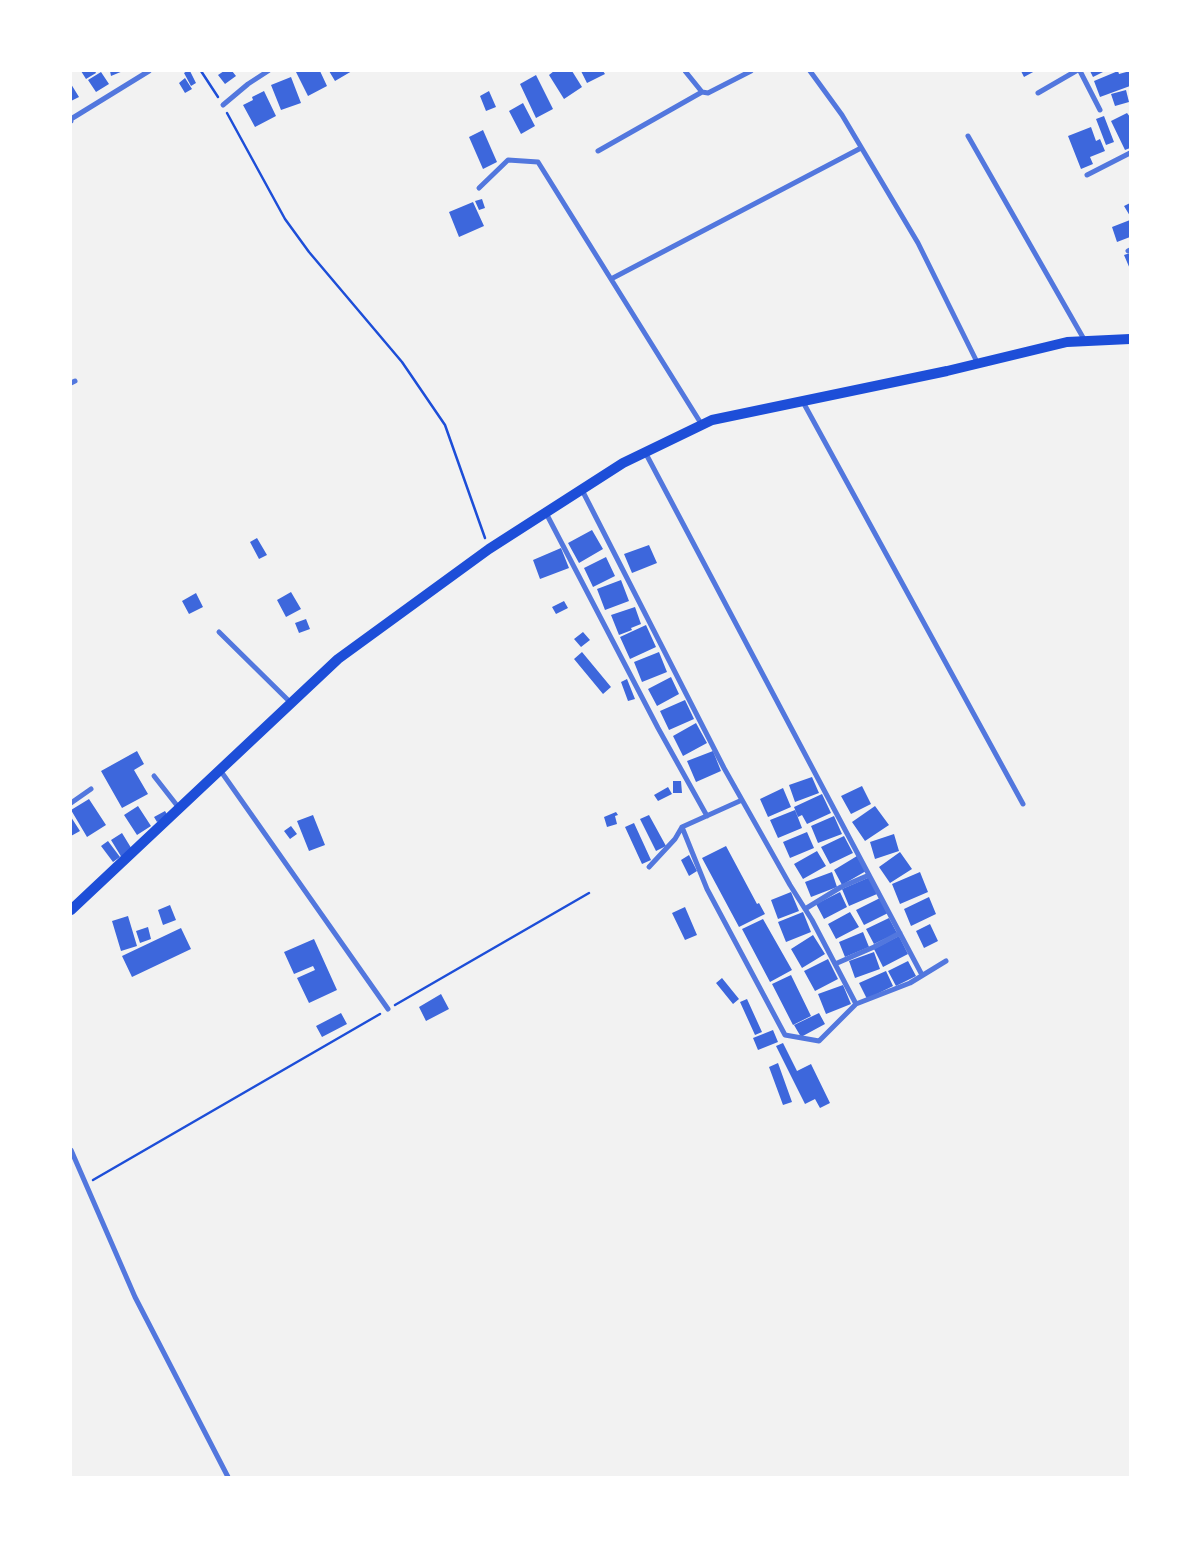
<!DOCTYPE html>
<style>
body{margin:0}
#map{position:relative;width:1201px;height:1548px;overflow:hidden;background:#f2f2f2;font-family:"Fira Sans",sans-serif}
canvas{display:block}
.frame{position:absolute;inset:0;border:72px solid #fff;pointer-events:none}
</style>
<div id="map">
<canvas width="1201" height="1548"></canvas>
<div class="frame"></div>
</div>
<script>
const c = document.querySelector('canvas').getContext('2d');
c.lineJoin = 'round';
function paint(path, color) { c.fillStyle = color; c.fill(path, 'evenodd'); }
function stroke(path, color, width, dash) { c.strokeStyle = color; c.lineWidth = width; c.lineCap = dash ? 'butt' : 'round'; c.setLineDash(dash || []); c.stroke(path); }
const building = new Path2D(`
 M81,71H95L96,73L86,79Z
 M110,71H123L111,76Z
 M187,71H190L196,83L191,86L184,73Z
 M224,71H232L236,76L225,84L218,75Z
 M298,71H320L327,86L308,96L296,72Z
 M329,71H352L335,81Z
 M554,71H572L582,87L564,99L549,75Z
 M581,71H603L605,74L587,83Z
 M1021,71H1035L1024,77Z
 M1090,71H1105L1093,77Z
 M1118,71L1119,74L1130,71V86L1100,97L1094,81Z
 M101,72L109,84L96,92L88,80Z
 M536,75L553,109L536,118L520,84Z
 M291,77L301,103L281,110L271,85Z
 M185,78L192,89L185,93L179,83Z
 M71,84L79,97L71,101Z
 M1126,90L1129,102L1115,106L1111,94Z
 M264,91L276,116L255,127L243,105L253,100L252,97Z
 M489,91L496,107L486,111L480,96Z
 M523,103L535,126L521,134L509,111Z
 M1127,113L1130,117V148L1125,150L1111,121Z
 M1104,116L1114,142L1106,145L1096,119Z
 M1091,127L1096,141L1100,139L1105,151L1090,157L1093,164L1081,169L1068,136Z
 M483,130L497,162L483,169L469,137Z
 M482,199L485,208L479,210L475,201Z
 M473,202L484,226L459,237L449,212Z
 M1130,203V216L1124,206Z
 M1130,220V237L1117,242L1112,227Z
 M1130,253V269L1124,255Z
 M592,530L603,549L579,563L568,543Z
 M257,538L267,555L259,559L250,542Z
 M649,545L657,563L632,573L624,554Z
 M561,548L569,568L540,579L533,560Z
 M606,557L615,576L593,587L584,568Z
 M621,580L629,601L605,610L597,589Z
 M291,592L301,609L286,617L277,600Z
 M196,593L203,607L189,614L182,601Z
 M564,601L568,608L556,614L552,607Z
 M635,607L641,624L631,628L632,630L619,635L611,615Z
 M306,619L310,629L299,633L295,623Z
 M646,625L656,647L630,659L620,637Z
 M583,632L590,640L581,647L574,639Z
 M582,652L611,687L603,694L574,659Z
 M659,652L667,672L642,682L634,662Z
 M671,677L679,694L657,706L648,689Z
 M627,679L635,699L628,701L621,682Z
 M685,700L694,719L669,730L660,711Z
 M696,723L707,743L683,756L673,736Z
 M137,751L144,764L134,770L148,794L122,808L101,771Z
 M713,751L721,771L696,782L687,761Z
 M812,777L819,793L795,802L789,785Z
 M673,781H681L682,793H673Z
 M862,786L871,804L851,814L841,796Z
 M668,787L672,794L658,801L654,795Z
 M783,788L791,807L768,817L760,799Z
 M822,794L831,813L807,824L802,815L798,817L794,807Z
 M89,799L106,825L87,837L71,810Z
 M138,806L151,826L137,835L124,815Z
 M875,806L889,825L865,841L852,822Z
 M795,810L802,828L778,838L770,820Z
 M165,811L168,816L157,822L154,817Z
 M616,812L618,815L615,816L617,824L607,827L604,817Z
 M313,815L325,845L309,851L297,821Z
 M649,815L666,846L656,851L640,819Z
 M834,816L842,834L818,843L811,826Z
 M71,817L80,831L71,836Z
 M634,823L651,860L642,864L625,827Z
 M291,826L297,834L290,839L284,831Z
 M807,832L814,848L790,858L783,842Z
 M122,833L133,851L122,858L111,840Z
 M894,834L899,851L875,859L870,842Z
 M844,836L853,853L830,864L821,847Z
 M108,841L120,857L113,862L101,846Z
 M726,846L757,904L759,903L765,914L739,927L702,858Z
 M817,851L826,866L803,879L794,864Z
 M900,852L912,869L890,883L879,867Z
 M689,855L697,871L689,876L681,860Z
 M857,856L866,871L842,885L834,870Z
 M832,872L837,887L811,897L805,882Z
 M920,872L928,892L900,904L892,884Z
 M870,877L877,894L849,906L842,889Z
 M791,892L799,911L778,919L771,900Z
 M840,892L847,907L824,919L816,904Z
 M929,897L936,914L911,926L904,909Z
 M880,898L888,913L864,925L856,910Z
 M170,905L176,920L163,925L158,910Z
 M685,907L697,935L685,940L672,913Z
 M803,912L811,932L786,942L778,922Z
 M850,912L859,927L836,939L828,924Z
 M128,916L137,946L121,951L112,921Z
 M889,918L897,933L874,944L866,929Z
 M763,919L792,970L770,982L742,929Z
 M930,924L938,941L924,948L916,931Z
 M148,927L151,939L140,943L136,931Z
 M181,928L191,949L132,977L122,956Z
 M863,932L869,947L845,957L839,942Z
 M813,935L825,954L802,968L791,949Z
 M899,936L908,954L883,967L874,949Z
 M314,939L337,990L309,1003L297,978L315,970L313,966L294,974L284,952Z
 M874,952L880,969L855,978L849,961Z
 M828,959L838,979L815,991L804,971Z
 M908,961L916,976L896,986L888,971Z
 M886,971L893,986L867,999L859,983Z
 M791,975L811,1016L793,1025L772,984Z
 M722,978L739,999L733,1004L716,983Z
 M843,985L851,1004L826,1014L818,994Z
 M441,994L449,1009L426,1021L419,1007Z
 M747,999L762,1032L755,1035L740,1002Z
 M341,1013L347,1024L322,1037L316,1026Z
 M819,1013L825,1024L801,1037L794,1025Z
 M773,1030L778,1042L758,1050L753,1038Z
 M783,1043L797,1071L811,1064L830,1103L820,1108L815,1099L805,1104L776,1046Z
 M778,1063L792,1102L783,1105L769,1067Z`);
const path = new Path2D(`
 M201,71L218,97
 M227,113L285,219L309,252L402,362L445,425L485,538
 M395,1005L589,893
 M93,1180L380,1014`);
const minor = new Path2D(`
 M685,71L702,92L708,93L751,71
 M810,71L842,115L918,243L978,364
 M1080,71L1100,110
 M1038,93L1076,71
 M223,105L248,84L268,71
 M71,121V119L149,71
 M968,136L1085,341
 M598,151L702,92
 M1087,175L1130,153
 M479,188L508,160L538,162L702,425
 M1128,251L1130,250
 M611,279L861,148
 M71,383L75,381
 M803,402L1023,804
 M645,452L922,975
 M582,490L724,768L790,885L812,920L856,1004
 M546,513L658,728L707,816
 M219,632L291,703
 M220,770L388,1009
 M154,776L179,808
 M71,803L91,789
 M682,827L707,889L785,1035L819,1041L856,1004L910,983L946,961
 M649,867L675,839L682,827L742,800
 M805,909L841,887L869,875
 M835,964L874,947L900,933
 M71,1150L135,1297L228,1477`);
const primary = new Path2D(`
 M71,910L338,659L489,549L623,463L712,420L947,371L1067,342L1130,339`);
paint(building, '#3d67dc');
stroke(path, '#1d4ed8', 2.5);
stroke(minor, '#5277de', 5);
stroke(primary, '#1d4ed8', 10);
</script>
